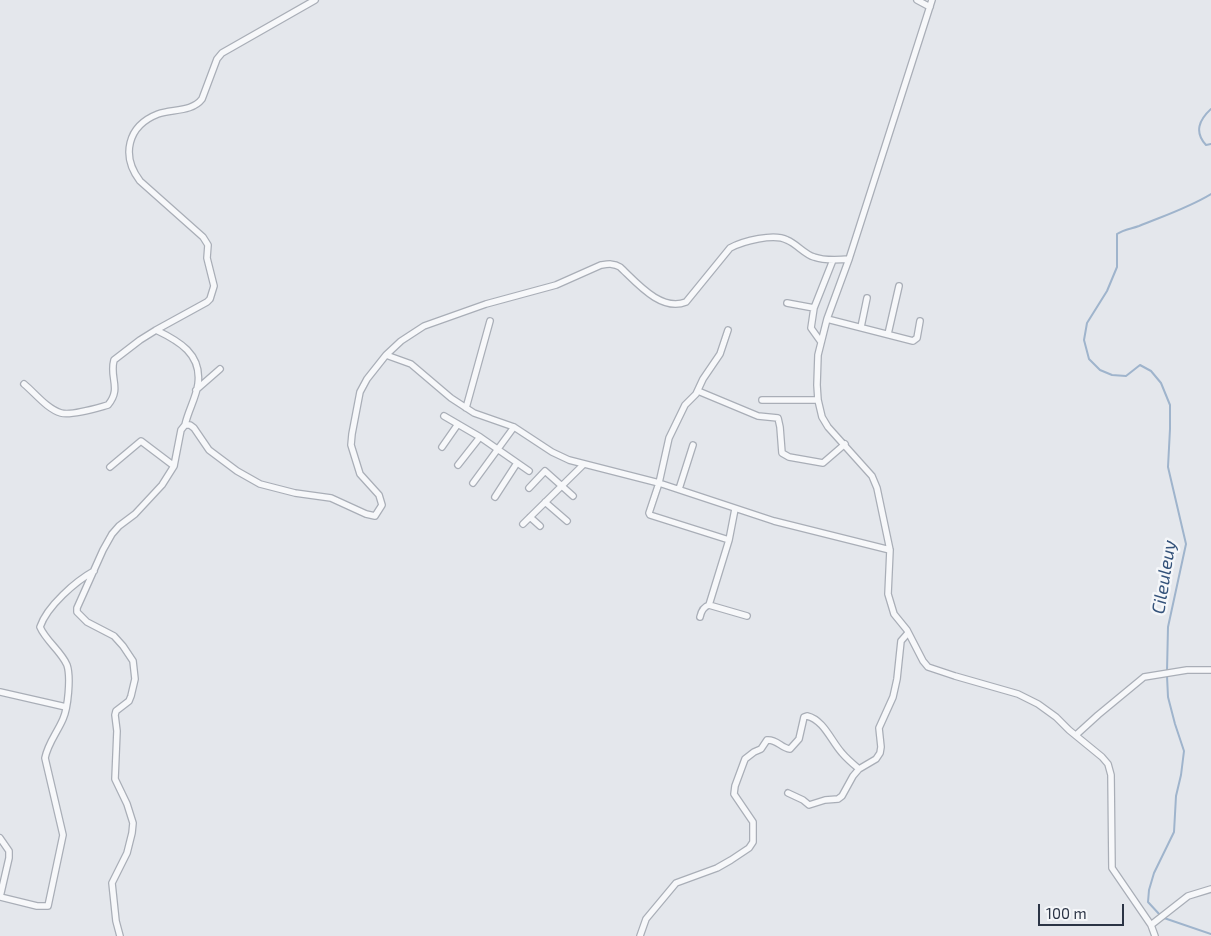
<!DOCTYPE html>
<style>
body{margin:0}
#map{position:relative;width:1211px;height:936px;overflow:hidden;background:#e4e7ec;font-family:"Exo 2",sans-serif}
canvas{display:block}
.scale{position:absolute;left:1038px;top:904px;width:86px;height:22px;box-sizing:border-box;border:2px solid #2b3445;border-top:0;padding-left:6px;font-size:15px;line-height:18px;white-space:nowrap;color:#2b3445;-webkit-text-stroke:4px #f4f6f9;paint-order:stroke}
</style>
<div id="map">
<canvas width="1211" height="936"></canvas>
<div class="scale">100 m</div>
</div>
<script>
const c = document.querySelector('canvas').getContext('2d');
c.lineJoin = 'round';
function stroke(path, color, width, dash) { c.strokeStyle = color; c.lineWidth = width; c.lineCap = dash ? 'butt' : 'round'; c.setLineDash(dash || []); c.stroke(path); }
function drawText(font, color, halo, rows, align = 'center') {
  c.font = font + ' "Exo 2",sans-serif'; c.lineWidth = 5; c.setLineDash([]); c.textBaseline = 'middle'; c.strokeStyle = halo; c.fillStyle = color; for (const [text, x, y, turn = 0] of rows) {
    c.save(); c.translate(x, y); c.rotate((+turn || 0) * Math.PI / 180); c.textAlign = isNaN(turn) ? turn : align; if (halo) c.strokeText(text, 0, 0); c.fillText(text, 0, 0); c.restore();
  }
}
const stream = new Path2D(`
 M1211,109C1199,120 1194,132 1206,145L1211,144
 M1167,671L1168,627L1186,544L1168,467L1170,429V405L1161,383L1151,371L1140,365L1126,376L1112,375L1100,370L1089,359L1084,340L1087,323L1107,291L1117,267V234C1124,229 1131,229 1139,226C1163,216 1188,208 1211,194
 M1160,915L1148,902L1149,890L1154,873L1174,832L1176,796L1181,775L1184,751L1175,724L1168,697L1167,676
 M1164,918L1211,934`);
const street = new Path2D(`
 M917,0L930,7
 M932,0L849,259L827,319L818,355L817,385L818,400L822,417L828,427L872,476L877,488L890,550L888,594L894,614L907,630L923,661L928,667L955,676L1018,694L1038,704L1056,717L1069,730L1102,757L1108,764L1111,775L1112,868L1151,925L1155,936
 M787,303L814,308L833,260
 M814,308L811,328L821,342
 M827,319L913,341L917,338L920,321
 M861,327L867,298
 M728,330L720,354L703,379L696,394L685,405L669,438L659,483L649,513L650,515L729,540
 M888,334L899,286
 M386,355L411,364L451,398L474,413L514,427L552,452L569,460L659,483L774,521L890,550
 M24,384C35,393 47,409 61,413C72,416 97,408 108,405C122,388 109,378 114,360L140,340L156,330
 M196,390L220,369
 M698,391L758,416L778,418L780,427L782,453L789,457L823,463L845,444
 M762,400H818
 M466,408L490,321
 M444,416L480,437L529,471
 M185,425C188,411 196,398 198,384C202,354 179,341 156,330L207,302L210,299L214,286L207,258L208,245L203,237L140,181C121,156 127,126 158,114C172,109 192,112 202,99L217,59L222,53L315,0
 M442,447L458,424
 M458,465L480,437
 M110,467L141,441L174,466
 M473,483L514,427
 M529,488L545,471L573,496
 M679,489L693,445
 M495,497L517,463
 M545,502L567,521
 M530,517L540,526
 M523,524L584,464
 M709,605L747,616
 M700,617C701,612 703,607 709,605L729,540L735,509
 M0,692L66,707
 M1076,735L1098,715L1144,677L1187,670H1211
 M788,793L803,800L809,805L825,800L838,799L842,796L853,776L859,769L876,759L880,753L881,747L879,728L893,697L897,679L901,641L908,633
 M0,838L9,851V858L0,897
 M0,897L37,906H48L63,835L45,758C48,743 57,733 63,719C68,708 71,677 67,665C61,651 46,641 40,627C47,606 76,581 94,571
 M1151,925L1188,896L1211,889
 M120,936L116,921L112,883L127,853L132,833L133,823L127,804L115,779L117,731L115,715L116,711L129,701L131,696L135,679L133,661L123,646L114,636L87,622L77,612V608L103,550L112,534L119,526L135,514L162,485L174,466L181,430L185,425H190L194,428L209,450L237,471L260,484L295,493L331,498L366,514L375,516L382,505L379,495L360,474L351,445L352,434L360,392L367,379L386,355L401,341L424,326L486,304L556,285L601,265C608,264 614,263 620,267C637,283 661,312 686,302L730,248C743,241 774,233 787,240C797,244 804,254 814,257C825,261 838,260 849,259
 M640,936L646,919L676,883L717,868L731,860L749,848L753,842V822L734,794L735,786L745,759L754,752L761,749L767,740C777,739 781,748 790,749L799,739L804,717L807,716C824,720 831,741 842,753C847,759 853,764 859,769`);
const waterNames = [
 ["Cileuleuy",1164,577,-81]
];
stroke(stream, '#9fb4cc', 2);
stroke(street, '#a9aeb7', 8);
stroke(street, '#f7f8fa', 5.5);
drawText('italic 18px', '#34527a', '#f4f6f9', waterNames);
</script>
